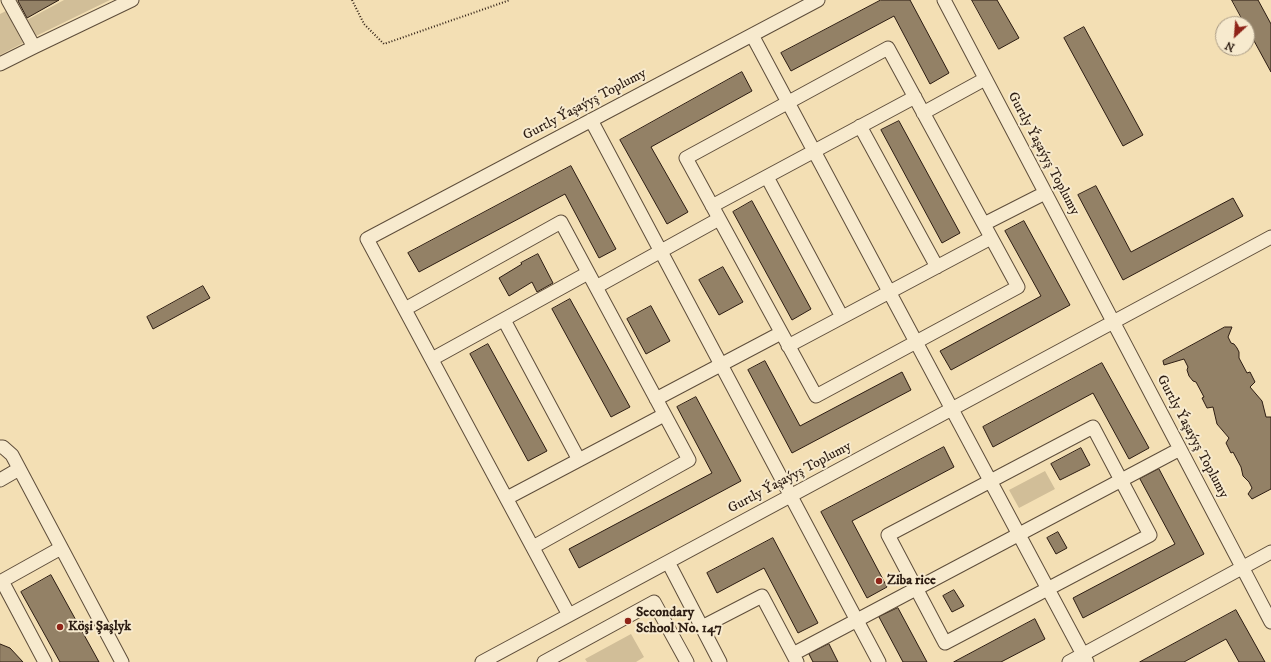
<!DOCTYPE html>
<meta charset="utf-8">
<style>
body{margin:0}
#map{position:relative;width:1271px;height:662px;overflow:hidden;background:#f3dfb4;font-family:"IM FELL DW Pica",serif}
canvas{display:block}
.north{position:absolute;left:1215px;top:16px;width:40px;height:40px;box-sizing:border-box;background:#f7eace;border:1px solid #a69883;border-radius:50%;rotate:206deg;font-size:11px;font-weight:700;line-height:16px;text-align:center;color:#2c1c12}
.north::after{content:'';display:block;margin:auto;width:14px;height:18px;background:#8f2418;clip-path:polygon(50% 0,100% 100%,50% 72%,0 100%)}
</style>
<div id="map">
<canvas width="1271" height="662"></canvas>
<div class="north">N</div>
</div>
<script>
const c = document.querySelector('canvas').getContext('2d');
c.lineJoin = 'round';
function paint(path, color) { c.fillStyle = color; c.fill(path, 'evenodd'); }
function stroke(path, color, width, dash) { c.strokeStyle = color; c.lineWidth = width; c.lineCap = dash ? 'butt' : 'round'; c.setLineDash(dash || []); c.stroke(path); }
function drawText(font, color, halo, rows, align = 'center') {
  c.font = font + ' "IM FELL DW Pica",serif'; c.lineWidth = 4; c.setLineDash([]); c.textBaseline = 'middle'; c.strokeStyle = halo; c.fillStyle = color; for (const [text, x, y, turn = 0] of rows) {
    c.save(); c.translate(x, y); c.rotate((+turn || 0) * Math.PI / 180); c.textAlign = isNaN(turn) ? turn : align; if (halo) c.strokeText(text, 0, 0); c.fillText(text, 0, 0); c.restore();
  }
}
const green = new Path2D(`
 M64,0H110L34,37L25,21Z
 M6,11L23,43L0,55V14Z
 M1045,471L1055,489L1019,508L1009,490Z
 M631,634L644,657L636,662H587L585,659Z`);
const building = new Path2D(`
 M20,0H59L27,18L18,1Z
 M881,0H910L949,73L930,84L894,16L791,71L781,53Z
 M972,0H997L1019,38L999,49Z
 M1232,0H1258L1271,24V72L1247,28V24H1245Z
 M1084,27L1143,135L1123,146L1064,38Z
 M742,72L752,91L651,147L688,212L667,224L620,140Z
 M899,121L960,233L942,243L881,130Z
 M571,166L616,249L599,258L565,194L419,272L408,253Z
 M1096,186L1131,252L1233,198L1243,216L1123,280L1078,195Z
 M752,201L811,309L792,320L733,212Z
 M1024,221L1070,305L951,370L940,351L1041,296L1005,231Z
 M538,254L553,283L537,292L532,282L509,296L499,278L522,264L521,263Z
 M723,267L743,302L719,315L699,280Z
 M203,286L210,298L153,329L147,317Z
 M570,299L630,407L611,417L552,309Z
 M651,306L670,341L646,354L627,319Z
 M1225,327H1232L1228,337L1231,343L1234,344L1237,348L1239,352V358L1247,373L1250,372L1255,382L1250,387L1262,401L1266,417H1271V489L1252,499L1248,494L1252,488L1249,482L1243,476L1241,467L1233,452L1231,453L1226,443L1229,438L1217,424L1213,407L1207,408L1202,398L1204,397L1196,382L1193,381L1189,376L1187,370L1188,367L1184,359L1164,365L1163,361Z
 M488,344L547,451L528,461L470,354Z
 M765,361L800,426L902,372L911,390L792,453L748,370Z
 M1102,363L1149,448L1129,459L1093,393L993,447L983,427Z
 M696,397L741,481L579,568L569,549L712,473L677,407Z
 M944,447L954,467L852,521L887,587L867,598L821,512Z
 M1081,448L1090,465L1060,480L1051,464Z
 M1159,469L1204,554L1083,618L1073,598L1175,544L1140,479Z
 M1058,532L1067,548L1056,554L1047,538Z
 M773,538L818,623L798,633L764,568L717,593L707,573Z
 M51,575L99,662H60L21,592Z
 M954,590L964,606L952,612L943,596Z
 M898,608L927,662H903L879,617Z
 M1236,610L1265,662H1239L1226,639L1184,662H1140Z
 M1035,619L1045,639L1001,662H954Z
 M0,644L10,648L23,662H0Z
 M829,644L838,662H813L809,654Z`);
const path = new Path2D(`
 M352,0L364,24L384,44L510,0`);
const minor = new Path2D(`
 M8,0L34,47
 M944,0L1271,622
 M752,35L1087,662
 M888,48L1018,287L816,396L686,158Z
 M0,64L34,47L132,0
 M923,113L985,79
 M591,120L879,662
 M860,126L937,267
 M767,177L842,317
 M712,206L915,97
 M984,224L1045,193
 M596,287L719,219
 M405,309L561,222L689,460L533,547
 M504,320L579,460
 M788,346L991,238
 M432,359L588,273
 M656,399L781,333
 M1093,427L1150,535L945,643L888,535Z
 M0,447H3L12,455L122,662
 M0,480L19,469
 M507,498L664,415
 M668,562L720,662
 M2,581L45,662
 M0,582L61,548
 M569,615L367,239L818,0
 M702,627L762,596L797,662
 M793,654L1180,449
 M482,662L1271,237
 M544,662L654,602L687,662
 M1069,662L1271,552`);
const markers = [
 [879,581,4,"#8f2418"],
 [628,621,4,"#8f2418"],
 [60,627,4,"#8f2418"]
];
const streetNames = [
 ["Gurtly Ýaşaýyş Toplumy",585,105,-28],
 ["Gurtly Ýaşaýyş Toplumy",1043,154,62],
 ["Gurtly Ýaşaýyş Toplumy",1192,437,62],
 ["Gurtly Ýaşaýyş Toplumy",790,478,-28]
];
const poiNames = [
 ["Ziba rice",887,581],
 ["Secondary",636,613],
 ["School No. 147",636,629],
 ["Köşi Şaşlyk",68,627]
];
paint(green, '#d1be98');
paint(building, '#938166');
stroke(building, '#2c1c12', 1);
stroke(minor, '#5e4d3a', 15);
stroke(path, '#2c1c12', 2, [1, 2]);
stroke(minor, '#f7eace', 13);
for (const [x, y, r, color] of markers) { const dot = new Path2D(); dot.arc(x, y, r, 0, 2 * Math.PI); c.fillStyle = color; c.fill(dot); stroke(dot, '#f7eace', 1.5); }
drawText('14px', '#2c1c12', '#f7eace', streetNames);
drawText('bold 14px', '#2c1c12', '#f7eace', poiNames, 'left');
</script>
